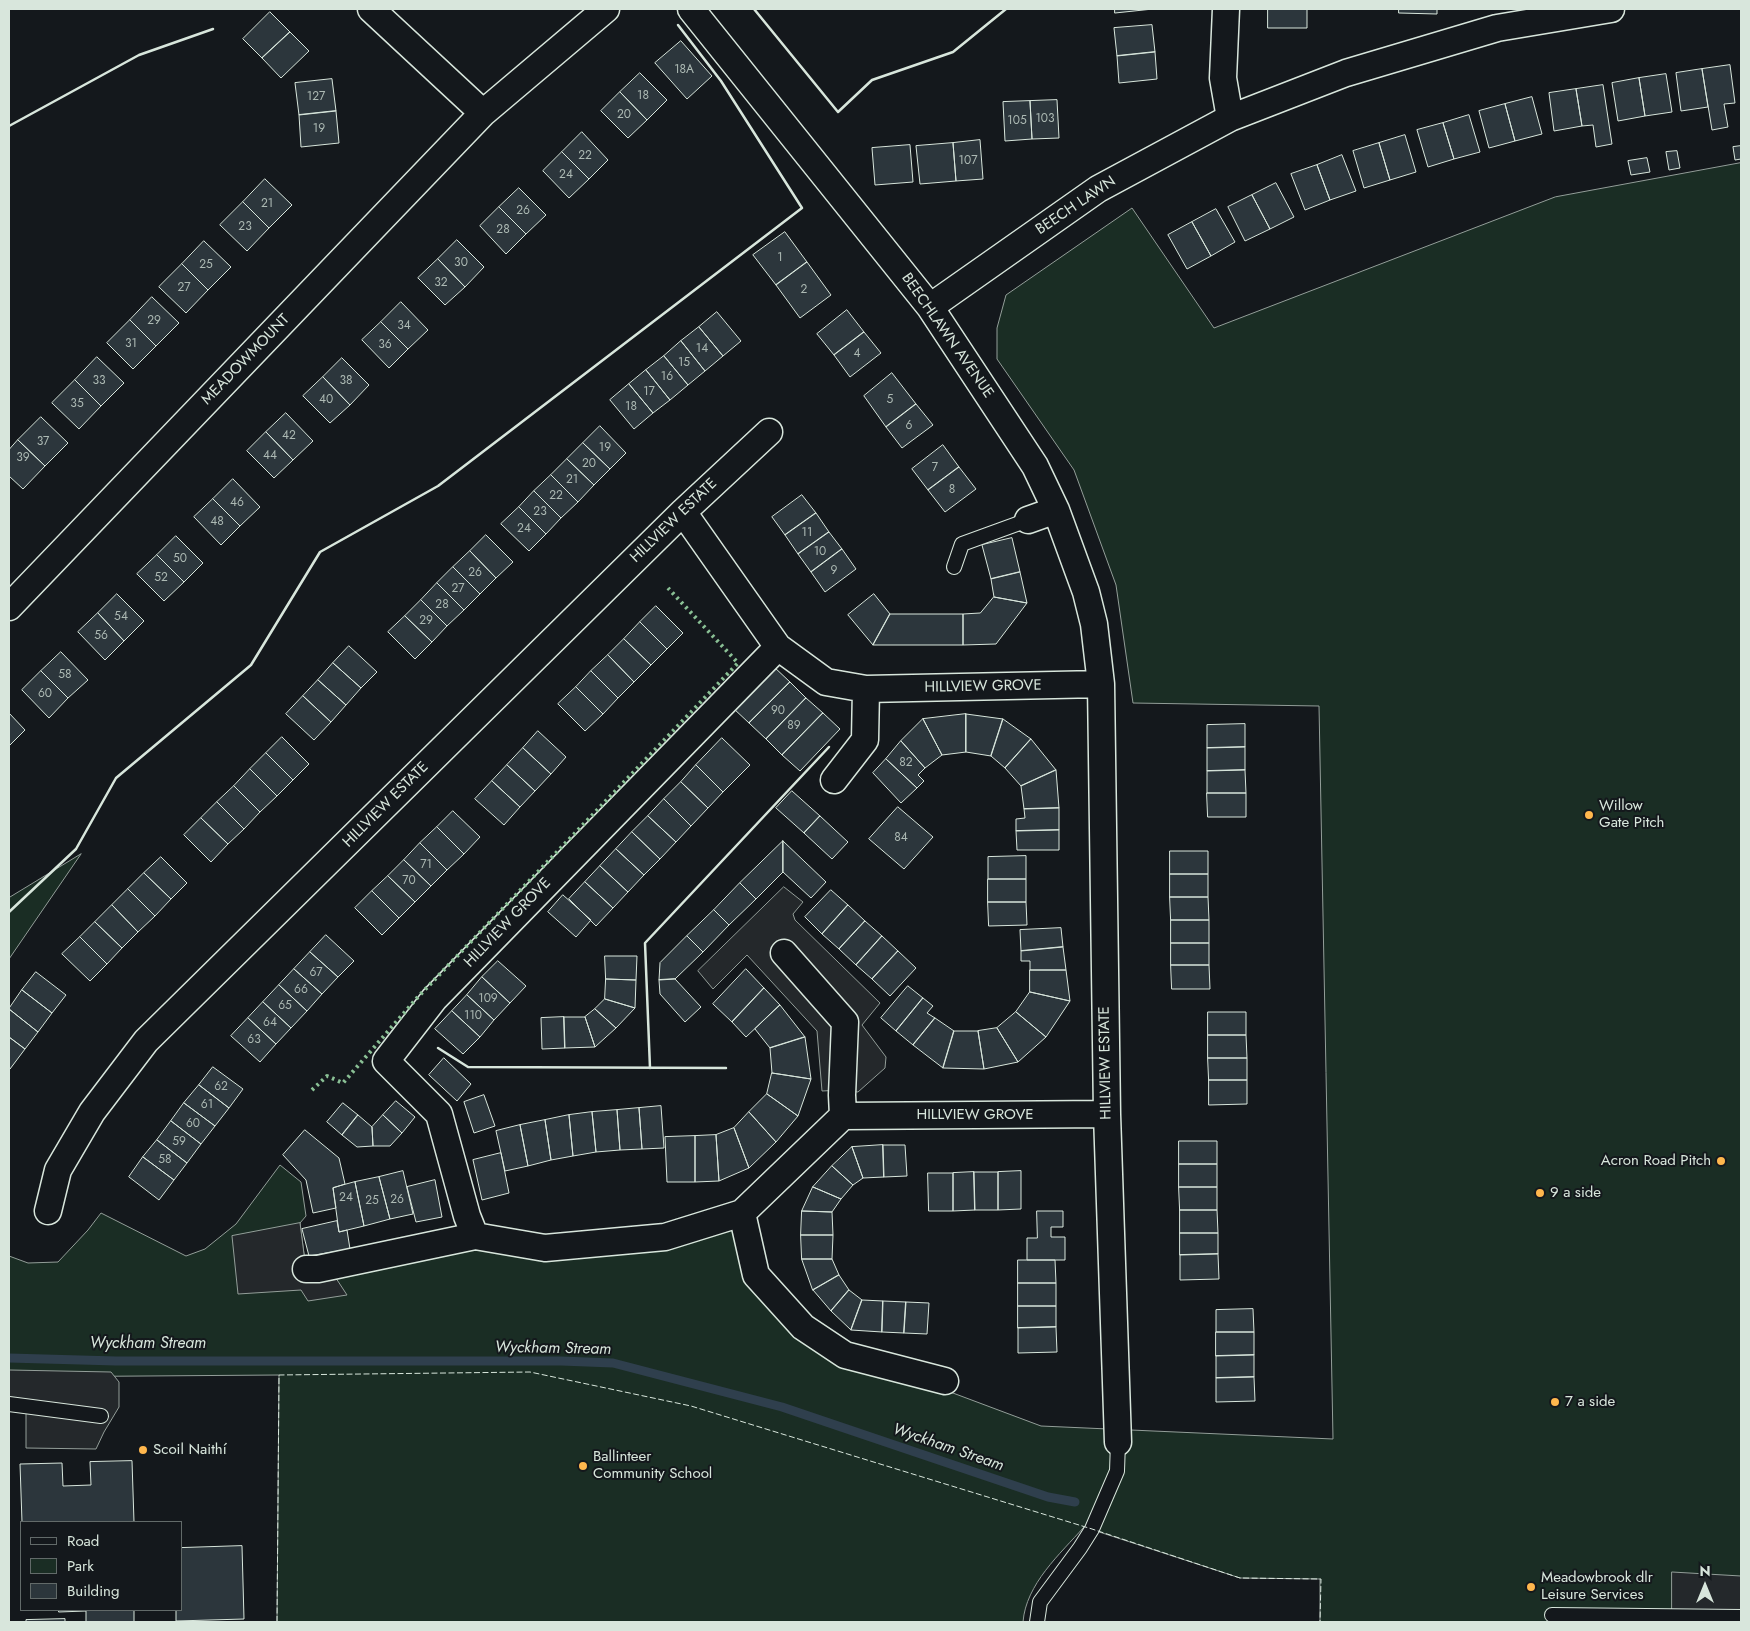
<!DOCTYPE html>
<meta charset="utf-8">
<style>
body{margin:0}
#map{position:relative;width:1750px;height:1631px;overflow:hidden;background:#14181c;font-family:Jost,sans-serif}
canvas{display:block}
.frame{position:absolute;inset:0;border:10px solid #d8e6dc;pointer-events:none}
.legend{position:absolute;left:20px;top:1521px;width:162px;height:90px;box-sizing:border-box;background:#14181c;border:1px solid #626a69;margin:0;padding:6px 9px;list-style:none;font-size:15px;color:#d8e6dc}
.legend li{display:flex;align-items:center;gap:10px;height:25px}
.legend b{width:25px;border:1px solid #626a69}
.north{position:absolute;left:1680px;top:1561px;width:50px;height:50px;-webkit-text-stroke:4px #14181c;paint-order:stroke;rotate:0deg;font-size:14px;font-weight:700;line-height:20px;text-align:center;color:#d8e6dc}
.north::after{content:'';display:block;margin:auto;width:18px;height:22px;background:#d8e6dc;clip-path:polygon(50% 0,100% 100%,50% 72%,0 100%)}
</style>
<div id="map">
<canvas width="1750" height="1631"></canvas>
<div class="frame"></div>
<ul class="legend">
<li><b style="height:6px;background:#14181c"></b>Road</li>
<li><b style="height:14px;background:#1a2d24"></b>Park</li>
<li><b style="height:14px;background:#2c363c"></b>Building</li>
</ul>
<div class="north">N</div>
</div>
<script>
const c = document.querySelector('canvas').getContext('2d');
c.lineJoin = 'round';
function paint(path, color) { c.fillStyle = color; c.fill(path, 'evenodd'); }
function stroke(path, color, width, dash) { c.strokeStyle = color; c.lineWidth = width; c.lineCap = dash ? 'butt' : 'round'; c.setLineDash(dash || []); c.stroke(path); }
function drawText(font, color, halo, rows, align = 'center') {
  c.font = font + ' Jost,sans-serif'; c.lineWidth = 4; c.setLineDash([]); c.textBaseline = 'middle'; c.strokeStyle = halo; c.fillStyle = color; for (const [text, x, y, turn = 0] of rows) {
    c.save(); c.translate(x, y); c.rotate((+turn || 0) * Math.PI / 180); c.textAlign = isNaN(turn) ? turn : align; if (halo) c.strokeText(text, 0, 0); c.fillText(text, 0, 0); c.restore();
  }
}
const green = new Path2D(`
 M1741,163V1622H1320V1579L1240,1578L1084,1527C1060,1554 1026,1584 1023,1622H277L279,1375L9,1377V1256L28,1263L58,1262L88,1230L101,1213L186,1256L205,1249L236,1224L280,1165L301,1182L306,1216L300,1223L305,1262L393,1247L551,1248L737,1220L798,1335L1041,1426L1333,1439L1319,706L1133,703L1116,585L1074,470L997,359V328L1006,295L1132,208L1214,328L1555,197Z
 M81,854L9,959V898Z`);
const parking = new Path2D(`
 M784,887L803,902L793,914L795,920L880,1003L862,1025L886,1057L885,1068L858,1092L842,1090L822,1091L817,1031L747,955L713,989L698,971Z
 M300,1223L306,1269H330L347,1295L308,1301L301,1290L238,1294L232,1236Z
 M9,1370L111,1372L119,1382V1407L104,1432L96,1449L26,1448V1406L9,1404Z
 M1672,1572L1741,1576V1622H1672Z`);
const stream = new Path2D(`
 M9,1358L116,1361H561L613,1363L782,1407L1048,1497L1075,1502`);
const building = new Path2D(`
 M1115,9H1153L1115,13Z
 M1268,9H1307V28H1268Z
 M1399,9H1437V14L1399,13Z
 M270,12L290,32L262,58L243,39Z
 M1152,25L1155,52L1117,56L1114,28Z
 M290,32L309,51L281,78L262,58Z
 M681,41L712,76L687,99L655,63Z
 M1155,52L1157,79L1119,83L1117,56Z
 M1730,65L1735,103L1724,104L1728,127L1712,130L1702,69Z
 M1702,69L1708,107L1681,111L1676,73Z
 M640,73L667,100L647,120L620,92Z
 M1666,74L1672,112L1645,116L1639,78Z
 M1639,78L1645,116L1618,121L1612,83Z
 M332,79L336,111L299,115L295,83Z
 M1603,85L1612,144L1596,147L1593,125L1582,126L1576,89Z
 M1576,89L1582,126L1554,131L1549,93Z
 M620,92L647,120L628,138L601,111Z
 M1532,97L1542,134L1515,141L1505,104Z
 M1057,100L1059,138L1032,139L1030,101Z
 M1030,101L1032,139L1005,141L1003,102Z
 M1505,104L1515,141L1489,148L1479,111Z
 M336,111L339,143L301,147L299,115Z
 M1469,115L1480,152L1454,159L1443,123Z
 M1443,123L1454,159L1428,167L1417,130Z
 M582,132L608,160L589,179L562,152Z
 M1405,135L1416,172L1390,180L1379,143Z
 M980,140L983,179L956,181L953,143Z
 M953,143L956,181L920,184L916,146Z
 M1379,143L1390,180L1364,188L1353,151Z
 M910,145L913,182L875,185L872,148Z
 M1741,146V159L1735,160L1733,147Z
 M1677,151L1680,168L1669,170L1666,152Z
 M562,152L589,179L569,198L543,171Z
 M1342,155L1356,191L1330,200L1317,165Z
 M1647,158L1650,172L1631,175L1628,161Z
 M1317,165L1330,200L1305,210L1291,174Z
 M265,179L292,205L269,228L243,202Z
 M1276,183L1294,217L1270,229L1252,195Z
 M519,188L546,215L526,234L499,207Z
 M1252,195L1270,229L1245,241L1228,207Z
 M243,202L269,228L247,251L220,225Z
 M499,207L526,234L506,254L480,226Z
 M1216,209L1235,242L1211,256L1192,222Z
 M1192,222L1211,256L1187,269L1168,235Z
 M785,232L807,262L776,285L753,255Z
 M457,240L484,267L465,287L438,259Z
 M204,241L231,267L208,290L182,264Z
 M438,259L465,287L445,305L418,278Z
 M807,262L831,295L800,318L776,285Z
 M182,264L208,290L186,313L159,287Z
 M152,297L179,323L156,346L130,320Z
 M401,302L428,330L408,349L381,322Z
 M847,310L864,332L834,355L817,334Z
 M717,312L741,341L723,356L699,327Z
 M130,320L156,346L133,369L107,343Z
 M381,322L408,349L389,368L362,340Z
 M699,327L723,356L705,371L681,341Z
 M864,332L881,353L850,377L834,355Z
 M681,341L705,371L688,385L664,356Z
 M664,356L688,385L670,400L646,370Z
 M97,357L124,383L101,406L75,380Z
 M342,358L369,385L350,405L323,377Z
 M646,370L670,400L653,413L629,384Z
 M892,373L916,404L886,427L864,396Z
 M323,377L350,405L330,423L303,396Z
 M75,380L101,406L79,429L52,403Z
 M629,384L653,413L634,429L610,400Z
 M916,404L933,425L902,448L886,427Z
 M286,413L313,441L293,460L266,432Z
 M41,417L68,443L45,466L18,440Z
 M600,426L626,453L610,469L583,443Z
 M266,432L293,460L274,478L247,451Z
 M18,440L45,466L23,489L9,476V450Z
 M583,443L610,469L594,485L567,459Z
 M943,445L959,467L928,490L912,469Z
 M567,459L594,485L578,502L551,475Z
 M959,467L976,489L945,512L928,490Z
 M551,475L578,502L561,518L534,491Z
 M233,479L260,507L240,526L213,499Z
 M534,491L561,518L546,534L519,507Z
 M802,495L816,513L785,535L772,517Z
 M213,499L240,526L221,545L194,517Z
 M519,507L546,534L529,551L501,524Z
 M816,513L829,532L798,554L785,535Z
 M829,532L842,549L811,572L798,554Z
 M486,535L513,562L496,578L470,551Z
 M176,536L203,563L184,582L157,555Z
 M1012,538L1020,572L991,579L982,545Z
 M842,549L856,569L825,592L811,572Z
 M470,551L496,578L480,594L453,567Z
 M157,555L184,582L164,601L137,574Z
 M453,567L480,594L464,610L437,583Z
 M1020,572L1027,603L994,597L991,579Z
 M437,583L464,610L447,626L421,600Z
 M117,594L144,621L124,641L98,613Z
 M874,594L890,614L873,645L848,615Z
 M994,597L1027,603L996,644L963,645V614L980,613Z
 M421,600L447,626L432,642L405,616Z
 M656,606L683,633L667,649L640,622Z
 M98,613L124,641L105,660L78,632Z
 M890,614H963V645H873Z
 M405,616L432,642L415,659L388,632Z
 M640,622L667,649L651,665L624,639Z
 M624,639L651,665L634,682L608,655Z
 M349,646L377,672L361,688L333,663Z
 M61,652L88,680L68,698L41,671Z
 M608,655L634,682L618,698L591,671Z
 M333,663L361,688L346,705L318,680Z
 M773,666L790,682L749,723L733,708Z
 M41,671L68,698L49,718L22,690Z
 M591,671L618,698L603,714L576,687Z
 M318,680L346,705L331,722L303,696Z
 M790,682L806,698L766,739L749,723Z
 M576,687L603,714L585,731L558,704Z
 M303,696L331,722L314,740L286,714Z
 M806,698L823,713L782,755L766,739Z
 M9,713L25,730L9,746Z
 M823,713L840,729L800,771L782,755Z
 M966,714L1003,719L991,756L966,752Z
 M966,714V752L942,755L923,719Z
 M923,719L942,755L925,768L901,741Z
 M1003,719L1031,739L1005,768L991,756Z
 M1245,724V747L1207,748V725Z
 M538,731L566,757L551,774L523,748Z
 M282,737L309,764L293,780L266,753Z
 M722,738L750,765L723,792L696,765Z
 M1031,739L1056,770L1021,786L1005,768Z
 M901,741L925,768L918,775L924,781L917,788L886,759Z
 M1245,747V770L1207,771V748Z
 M523,748L551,774L535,791L507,765Z
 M266,753L293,780L277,796L250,769Z
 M886,759L917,788L901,803L873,773Z
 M507,765L535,791L520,807L492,781Z
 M696,765L723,792L708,808L681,782Z
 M250,769L277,796L260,812L234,786Z
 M1056,770L1059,808L1024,809L1021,786Z
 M1245,770L1246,793H1207V771Z
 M492,781L520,807L504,825L475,799Z
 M681,782L708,808L691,826L664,799Z
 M234,786L260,812L244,829L217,802Z
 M792,791L820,816L804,833L776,808Z
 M1207,793H1246V817H1208Z
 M664,799L691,826L676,842L648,816Z
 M217,802L244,829L228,844L201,818Z
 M898,807L933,837L904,869L869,839Z
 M1059,808V830L1016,831V819L1025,818L1024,809Z
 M453,811L480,837L464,854L437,827Z
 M648,816L676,842L660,859L632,832Z
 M820,816L848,842L832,859L804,833Z
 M201,818L228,844L211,862L184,835Z
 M437,827L464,854L447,870L420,843Z
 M1059,830V850H1017L1016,831Z
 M632,832L660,859L644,875L616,849Z
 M783,841L826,882L811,898L783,872Z
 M783,841V872L756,899L740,883Z
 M420,843L447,870L431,886L404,860Z
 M616,849L644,875L628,892L600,866Z
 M1170,851H1208V874H1170Z
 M1026,856V879H988V857Z
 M161,857L187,883L171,899L144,873Z
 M404,860L431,886L415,902L388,876Z
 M600,866L628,892L613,908L585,882Z
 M144,873L171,899L155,916L128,889Z
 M1170,874H1208V897H1170Z
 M388,876L415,902L399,918L372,891Z
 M988,879H1026V902H988Z
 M585,882L613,908L596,926L569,899Z
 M740,883L756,899L729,925L714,910Z
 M128,889L155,916L138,932L112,905Z
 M831,890L848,905L822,934L805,917Z
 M372,891L399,918L382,935L355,908Z
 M563,895L591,920L576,937L548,912Z
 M1170,897H1208L1209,920H1171Z
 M988,902H1026L1027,925L989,926Z
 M112,905L138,932L122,948L95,922Z
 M848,905L865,921L839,949L822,934Z
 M714,910L729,925L703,952L687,936Z
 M1171,920H1209V943H1171Z
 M865,921L882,936L856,965L839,949Z
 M95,922L122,948L107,964L80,937Z
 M1061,928L1063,947L1021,951L1020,930Z
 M326,935L354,961L338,977L310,952Z
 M687,936L703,952L675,979L659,980L660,963Z
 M882,936L898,951L872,979L856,965Z
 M80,937L107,964L90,981L62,954Z
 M1171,943H1209V965H1171Z
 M1063,947L1066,970H1030V961H1021V951Z
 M898,951L916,968L890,996L872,979Z
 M310,952L338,977L322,994L294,969Z
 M605,956H637L636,980L606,979Z
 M498,961L526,986L510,1003L482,977Z
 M1171,965H1209L1210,989H1172Z
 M294,969L322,994L307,1011L279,985Z
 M746,969L764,988L732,1022L713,1004Z
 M1030,970H1066L1070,1001L1030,992Z
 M36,972L66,995L52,1013L22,990Z
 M482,977L510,1003L494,1020L467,995Z
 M606,979L636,980L635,1008L605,999Z
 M675,979L701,1007L685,1022L660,994L659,980Z
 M279,985L307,1011L291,1028L263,1002Z
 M908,986L923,998L896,1031L881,1018Z
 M764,988L780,1005L746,1037L732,1022Z
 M22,990L52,1013L38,1032L9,1009Z
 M1030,992L1070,1001L1046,1037L1016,1012Z
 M467,995L494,1020L480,1037L452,1011Z
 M923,998L933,1006L927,1013L935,1018L913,1045L896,1031Z
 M605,999L635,1008L616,1028L595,1009Z
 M263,1002L291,1028L276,1044L248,1018Z
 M780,1005L805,1037L770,1048L755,1029Z
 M9,1009L38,1032L25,1049L9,1037Z
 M595,1009L616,1028L595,1047L585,1017Z
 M452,1011L480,1037L463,1054L435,1029Z
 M1016,1012L1046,1037L1018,1062L997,1028Z
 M1208,1012H1246V1035H1208Z
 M564,1017L565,1048L542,1049L541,1018Z
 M564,1017H585L595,1047L565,1048Z
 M248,1018L276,1044L260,1062L231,1036Z
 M935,1018L954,1031L943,1068L913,1045Z
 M997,1028L1018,1062L984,1069L978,1031Z
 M954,1031H978L984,1069L943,1068Z
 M1208,1035H1246L1247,1058H1208Z
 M9,1037L25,1049L10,1069L9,1067Z
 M805,1037L811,1079L772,1073L770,1048Z
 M444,1058L471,1084L457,1101L429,1075Z
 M1208,1058H1247V1080H1209Z
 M213,1067L243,1089L229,1108L199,1085Z
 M772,1073L811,1079L798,1116L767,1094Z
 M1209,1080H1247V1104L1209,1105Z
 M199,1085L229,1108L215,1126L184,1103Z
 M767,1094L798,1116L776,1142L749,1112Z
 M484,1095L495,1126L474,1133L464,1102Z
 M396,1101L415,1117L402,1133L383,1115Z
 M184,1103L215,1126L201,1144L171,1121Z
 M343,1103L358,1115L342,1135L327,1122Z
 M661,1106L664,1148L642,1149L639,1108Z
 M639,1108L642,1149L620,1150L617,1110Z
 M617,1110L620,1150L596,1152L592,1112Z
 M592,1112L596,1152L573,1156L569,1115Z
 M749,1112L776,1142L749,1168L734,1128Z
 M358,1115L372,1127L373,1146L357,1147L342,1135Z
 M383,1115L402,1133L390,1146H373L372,1127Z
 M569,1115L573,1156L551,1160L545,1120Z
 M545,1120L551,1160L528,1166L520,1125Z
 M171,1121L201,1144L187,1163L157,1140Z
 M520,1125L528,1166L505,1171L496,1131Z
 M734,1128L749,1168L719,1181L716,1135Z
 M305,1130L339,1158L345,1184L333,1188L336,1208L313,1213L306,1180L283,1155Z
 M716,1135L719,1181L695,1182V1136Z
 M695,1136V1182H667L665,1137Z
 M157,1140L187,1163L174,1180L143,1157Z
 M1179,1141H1217V1164H1179Z
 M883,1145H905L907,1176L884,1177Z
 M883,1145L884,1177L863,1178L852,1147Z
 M852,1147L863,1178L853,1185L832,1166Z
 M501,1153L509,1193L482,1200L473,1160Z
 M143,1157L174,1180L159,1200L129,1177Z
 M1179,1164H1217V1187H1179Z
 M832,1166L853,1185L841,1199L813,1187Z
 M403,1171L413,1214L390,1219L379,1177Z
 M1021,1171V1209L998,1210V1172Z
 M974,1172L975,1210L953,1211V1173Z
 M974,1172H998V1210H975Z
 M928,1173H953V1211H929Z
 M379,1177L390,1219L364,1226L355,1182Z
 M435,1180L442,1217L416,1222L407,1187Z
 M355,1182L364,1226L339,1232L333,1188Z
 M813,1187L841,1199L832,1212L802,1211Z
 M1179,1187H1217V1210H1180Z
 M1180,1210H1217L1218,1233H1180Z
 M802,1211L832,1212L833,1235H801Z
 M1037,1211H1063V1227H1051V1237H1065V1260H1027V1238H1037Z
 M337,1221L339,1232L347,1230L350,1249L309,1256L302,1229Z
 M1180,1233H1218V1254L1180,1255Z
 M801,1235H833L832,1259H802Z
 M1218,1254L1219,1279L1180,1280V1255Z
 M802,1259H832L839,1275L813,1290Z
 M1018,1260H1055L1056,1283H1018Z
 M839,1275L849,1290L831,1311L813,1290Z
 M1018,1283H1056V1306H1018Z
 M849,1290L862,1300L851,1330L831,1311Z
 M862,1300L883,1301L882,1332L851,1330Z
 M883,1301L906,1302L904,1333L882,1332Z
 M906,1302L929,1303L927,1334L904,1333Z
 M1018,1306H1056V1327L1018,1328Z
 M1253,1309L1254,1332H1216V1310Z
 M1056,1327L1057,1352L1018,1353V1328Z
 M1216,1332H1254V1355L1216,1356Z
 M1254,1355V1377L1216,1378V1356Z
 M1254,1377L1255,1401L1216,1402V1378Z
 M132,1461L134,1522H22L20,1464L62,1463L63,1486L91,1485L90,1462Z
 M242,1546L244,1619L176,1621V1610H181V1548Z
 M59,1610H134V1622H86V1611L59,1612Z
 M65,1619V1622H26V1620Z`);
const lane = new Path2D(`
 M954,567L962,544L1028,520
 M9,1404L101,1416
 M1552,1615L1741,1617
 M1037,1622L1040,1602L1080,1548L1092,1529L1117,1471L1118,1442`);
const street = new Path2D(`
 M371,9L483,113
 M691,9L930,307L1035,466L1056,510L1086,592L1094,624L1101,684L1107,1114L1118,1442
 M1226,9L1223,78L1230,118
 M930,307L1098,189L1230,118L1346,73L1497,28L1611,9
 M683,512L778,647L826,682L866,689L1101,684
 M1028,520L1056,510
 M9,607L483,113L606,9
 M834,780L865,740L866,689
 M784,953L845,1022L842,1095L843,1116
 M48,1211L58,1170L92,1112L146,1041L683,512L769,432
 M742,1213L756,1275L803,1327L845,1355L945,1381
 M475,1236L467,1216L439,1114L386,1061L434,999L778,647
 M306,1269H318L475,1236L545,1248L665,1237L742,1213L843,1116L1107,1114`);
const hedge = new Path2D(`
 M312,1090L327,1076L343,1083L417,998L738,663L668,588`);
const fence = new Path2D(`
 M277,1622L279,1375L530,1372L691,1406L1092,1529L1240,1578L1321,1579L1320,1622`);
const wall = new Path2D(`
 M754,9L838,112L872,80L953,52L1006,9
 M9,126L139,55L213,29
 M9,912L76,849L116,778L251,665L320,552L438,486L802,208L721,81L678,25
 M438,1048L468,1067L726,1068
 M650,1068L645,943L829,747`);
const markers = [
 [1589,815,5,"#ffb74d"],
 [1721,1161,5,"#ffb74d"],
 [1540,1193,5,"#ffb74d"],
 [1555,1402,5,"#ffb74d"],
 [143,1450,5,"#ffb74d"],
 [583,1466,5,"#ffb74d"],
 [1531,1587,5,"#ffb74d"]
];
const numberNames = [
 ["18A",684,70],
 ["18",643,96],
 ["127",316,97],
 ["20",624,115],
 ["103",1045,119],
 ["105",1017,121],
 ["19",319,129],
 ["22",585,156],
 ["107",968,161],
 ["24",566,175],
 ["21",267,204],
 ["26",523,211],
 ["23",245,227],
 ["28",503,230],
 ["1",780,258],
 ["30",461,263],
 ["25",206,265],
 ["32",441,283],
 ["27",184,288],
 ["2",804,290],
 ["29",154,321],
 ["34",404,326],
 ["31",131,344],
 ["36",385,345],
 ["14",702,349],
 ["4",857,354],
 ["15",684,363],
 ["16",667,377],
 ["33",99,381],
 ["38",346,381],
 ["17",649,392],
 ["40",326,400],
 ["5",890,400],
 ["35",77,404],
 ["18",631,407],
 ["6",909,426],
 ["42",289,436],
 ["37",43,442],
 ["19",605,448],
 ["44",270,456],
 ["39",23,458],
 ["20",589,464],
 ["7",935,468],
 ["21",572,480],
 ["8",952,490],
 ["22",556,496],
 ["46",237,503],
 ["23",540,512],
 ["48",217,522],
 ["24",524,529],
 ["11",807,533],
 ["10",820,552],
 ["50",180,559],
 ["9",834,571],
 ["26",475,573],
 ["52",161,578],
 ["27",458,589],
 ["28",442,605],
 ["54",121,617],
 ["29",426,621],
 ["56",101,636],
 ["58",65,675],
 ["60",45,694],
 ["90",778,711],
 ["89",794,726],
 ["82",906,763],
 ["84",901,838],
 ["71",426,865],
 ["70",409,881],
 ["67",316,973],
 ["66",301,990],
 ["109",488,999],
 ["65",285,1006],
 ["110",473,1016],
 ["64",270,1023],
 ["63",254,1040],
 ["62",221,1087],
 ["61",207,1105],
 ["60",193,1124],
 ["59",179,1142],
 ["58",165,1160],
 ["24",346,1198],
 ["26",397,1200],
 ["25",372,1201]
];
const streetNames = [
 ["BEECH LAWN",1076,206,-34],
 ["BEECHLAWN AVENUE",947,336,55],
 ["MEADOWMOUNT",246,360,-46],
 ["HILLVIEW ESTATE",674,521,-44],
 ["HILLVIEW GROVE",983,687,-1],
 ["HILLVIEW ESTATE",386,805,-45],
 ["HILLVIEW GROVE",508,923,-46],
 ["HILLVIEW ESTATE",1106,1063,-91],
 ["HILLVIEW GROVE",975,1115]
];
const poiNames = [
 ["Willow",1599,806],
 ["Gate Pitch",1599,823],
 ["Acron Road Pitch",1711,1161,"right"],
 ["9 a side",1550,1193],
 ["7 a side",1565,1402],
 ["Scoil Naithí",153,1450],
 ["Ballinteer",593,1457],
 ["Community School",593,1474],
 ["Meadowbrook dlr",1541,1578],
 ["Leisure Services",1541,1595]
];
const waterNames = [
 ["Wyckham Stream",148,1344],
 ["Wyckham Stream",553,1349,1],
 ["Wyckham Stream",948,1448,19]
];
paint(green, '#1a2d24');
stroke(green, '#939e99', 1);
paint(parking, '#24282b');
stroke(parking, '#939e99', 1);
stroke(stream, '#2f3f4d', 9);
paint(building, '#2c363c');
stroke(building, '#d8e6dc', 1);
stroke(lane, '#d8e6dc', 16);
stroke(street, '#d8e6dc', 29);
stroke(lane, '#14181c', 14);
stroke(street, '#14181c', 26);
stroke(hedge, '#8ac095', 4, [2.5, 4]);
stroke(fence, '#d8e6dc', 1, [6, 2.5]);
stroke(wall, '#d8e6dc', 2.5);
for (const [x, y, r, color] of markers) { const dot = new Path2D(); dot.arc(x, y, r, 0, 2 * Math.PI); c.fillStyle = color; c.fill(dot); stroke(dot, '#14181c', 2); }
drawText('12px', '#adbab4', null, numberNames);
drawText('15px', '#d8e6dc', '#14181c', streetNames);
drawText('15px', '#d8e6dc', '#14181c', poiNames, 'left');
drawText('italic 16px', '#d8e6dc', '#14181c', waterNames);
</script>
